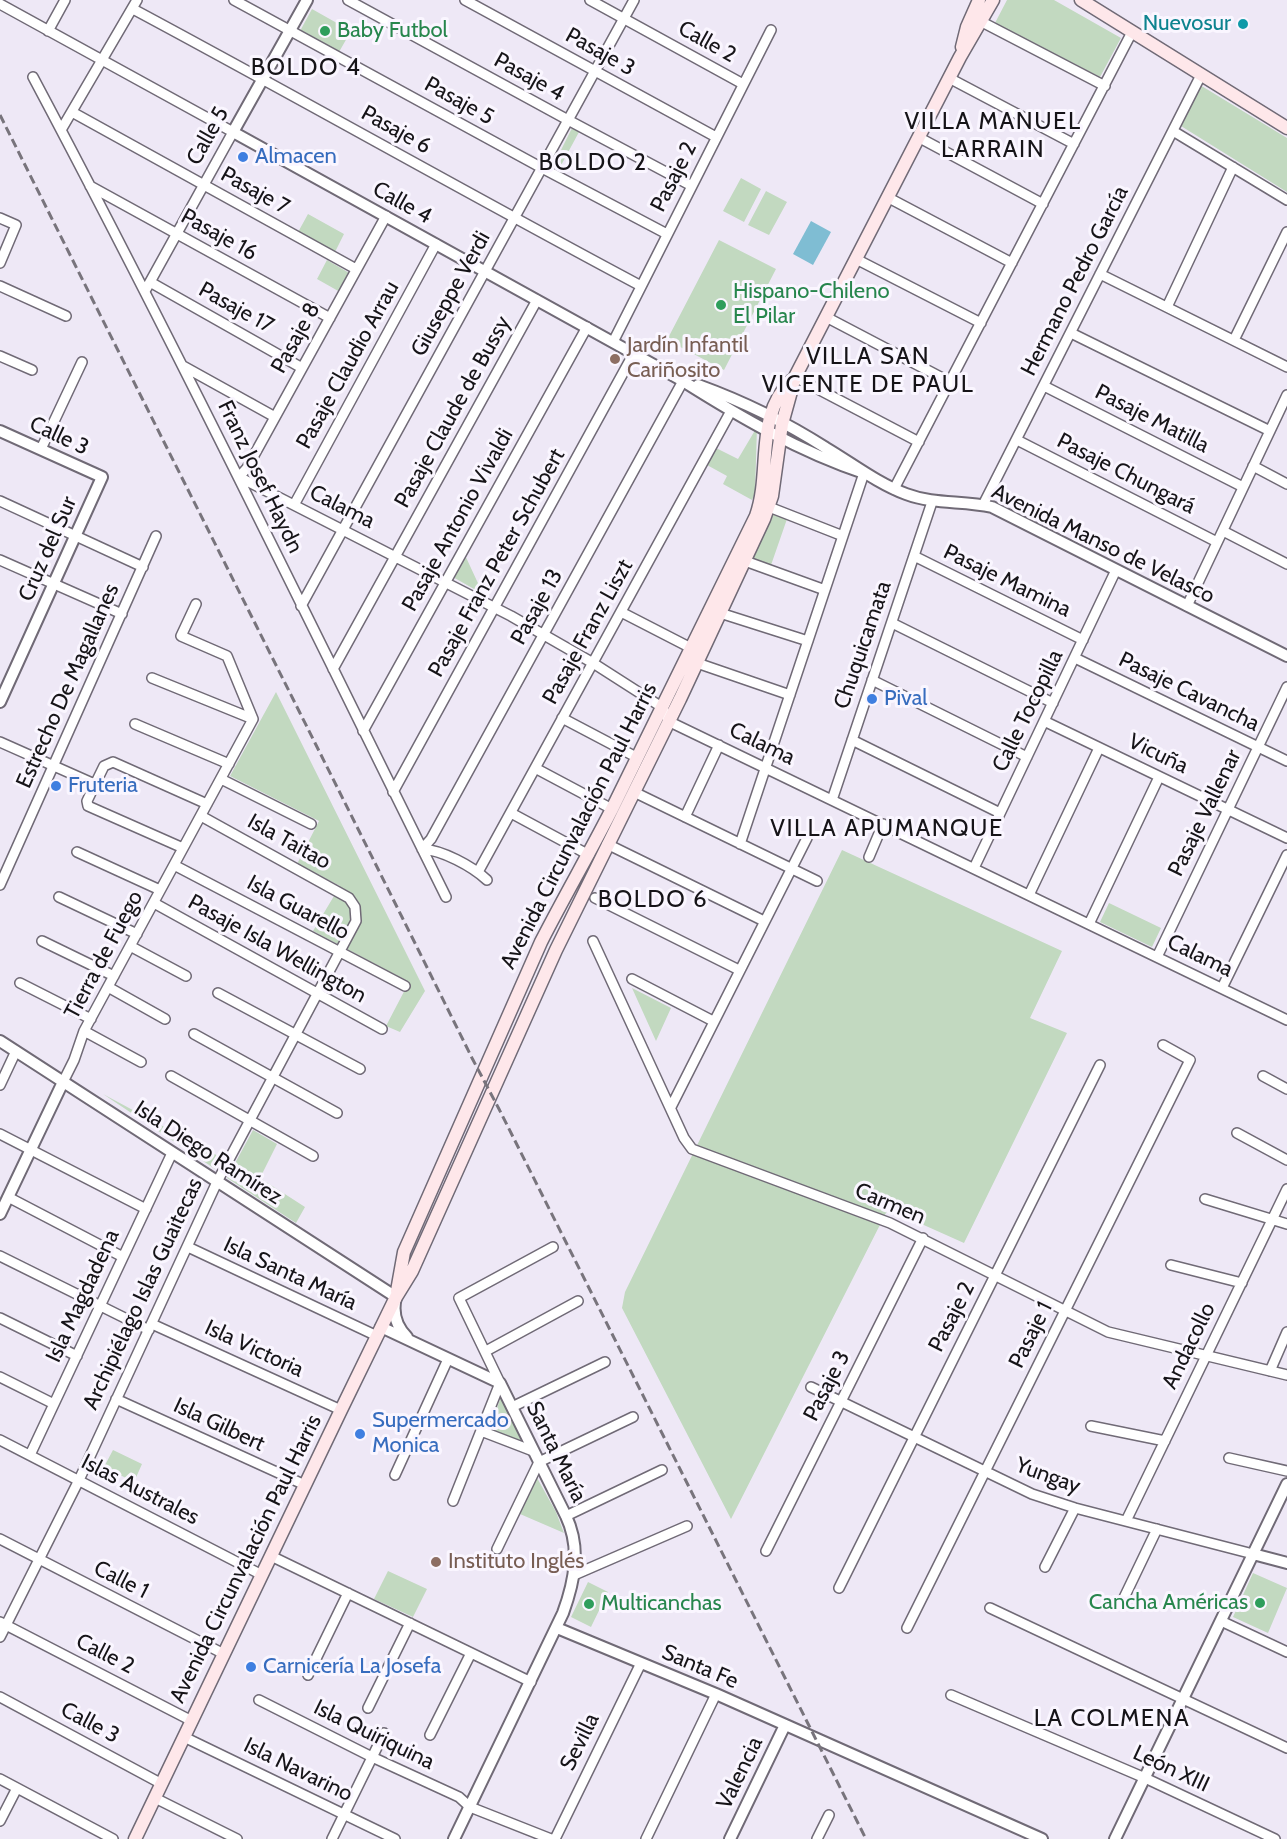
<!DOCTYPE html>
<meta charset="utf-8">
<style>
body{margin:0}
canvas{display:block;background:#eee8f6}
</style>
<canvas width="1287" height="1839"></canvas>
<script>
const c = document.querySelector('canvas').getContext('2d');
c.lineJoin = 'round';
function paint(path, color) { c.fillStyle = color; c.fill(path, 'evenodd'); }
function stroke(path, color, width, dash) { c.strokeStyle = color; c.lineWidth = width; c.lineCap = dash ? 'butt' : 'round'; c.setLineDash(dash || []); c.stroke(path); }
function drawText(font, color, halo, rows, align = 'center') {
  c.font = font + ' Cabin,sans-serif'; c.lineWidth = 6; c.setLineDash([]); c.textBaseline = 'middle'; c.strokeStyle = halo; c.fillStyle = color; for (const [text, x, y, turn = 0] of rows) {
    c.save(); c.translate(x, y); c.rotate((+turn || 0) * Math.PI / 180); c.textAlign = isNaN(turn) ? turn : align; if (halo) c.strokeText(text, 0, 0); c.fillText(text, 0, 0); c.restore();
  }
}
const green = new Path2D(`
 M1007,0H1054L1121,38L1100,77L995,23Z
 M312,9L351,31L339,52L300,31Z
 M1200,85L1287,138V192L1181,126Z
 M572,128L579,132L558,171L552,168Z
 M741,178L761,189L744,222L723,211Z
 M766,191L787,202L769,235L748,225Z
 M308,214L344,234L334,254L297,234Z
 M719,240L776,269L724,370L667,340Z
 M327,260L351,274L340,292L317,279Z
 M757,427L755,493L752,500L723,484L727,476L707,465L716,448L738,459Z
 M771,514L787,519L770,568L749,560Z
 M464,553L483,594L451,576Z
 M276,692L425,991L400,1032L386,1026L409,982L313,931L340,886L297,864L319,821L230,776Z
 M842,850L1062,951L1030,1018L1067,1033L964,1243L888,1209L731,1519L622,1308L625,1292Z
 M1109,903L1161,928L1152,947L1100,922Z
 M632,988L671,1008L656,1041Z
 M103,1094L222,1158L215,1169Z
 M253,1130L277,1144L260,1178L305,1207L296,1223L227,1178Z
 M501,1397L525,1445L489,1429Z
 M113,1450L142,1464L134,1482L104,1467Z
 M536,1476L556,1512L564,1533L520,1514Z
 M388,1571L427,1589L413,1617L374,1599Z
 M1253,1573L1287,1588L1268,1633L1233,1617Z
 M588,1582L608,1592L591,1627L571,1617Z`);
const water = new Path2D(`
 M811,221L831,232L813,265L793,254Z`);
const minor = new Path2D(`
 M234,0L542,168L667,234
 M348,0L568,120L692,186
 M465,0L716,137
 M590,0L743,84
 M0,4L233,132L145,291
 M133,9C303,100 470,195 641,286
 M982,22L1105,86
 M48,31L65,0
 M33,77C177,348 310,623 446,897
 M949,78L1074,144
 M72,112L356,269
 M61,130L137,0
 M1173,131L1287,200
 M918,137L1043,204
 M90,186L330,318
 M887,197L1012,263
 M386,216L247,468L239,477L511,616L593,663L657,704L663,707L668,721L1287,1020
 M0,218L16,225L0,263
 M856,259L981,323
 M1100,274L1287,367
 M150,282L302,368
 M0,286L66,316
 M1167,307L1233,167
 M826,317L950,382
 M1071,333L1270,431
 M1234,340L1287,232
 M613,342L771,30
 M0,356L32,370
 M183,366L275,417
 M795,377L919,442
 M1044,386L1243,487
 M1017,440L1217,542
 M41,449L82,362
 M1253,466L1287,484
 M894,489L1132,32
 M0,501L143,567
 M294,505L436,244
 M983,505L1201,75
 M769,507L843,536
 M1223,531L1287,564
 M914,556L1083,640
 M0,560L122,614
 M745,561L825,590
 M196,604L181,636L227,656L253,719
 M301,606L634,0
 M1187,606L1287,395
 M621,612L691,648
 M720,613L808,641
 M892,623L1053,703
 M1075,658L1287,761
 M697,663L790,695
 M333,669L537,300
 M152,678L253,719
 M872,680L1027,757
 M562,718L638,758
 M1044,721L1287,838
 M135,724L229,764
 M363,731L587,327
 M852,740L1000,813
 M0,742L90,782
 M535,768L612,809
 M221,779L311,824
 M393,792L634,353
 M634,792L817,881
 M832,800L932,502
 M511,813L589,855
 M685,817L719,745
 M607,844L764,921
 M740,844L864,473
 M183,848L88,806L87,801L104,766L113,762L207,804
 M422,849L431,839L683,381
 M422,849C442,850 472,866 487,880
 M77,852L160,890
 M869,857L883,824
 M174,865L405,986
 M974,868L1116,570
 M478,872L731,411
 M0,885L156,536
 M1029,895L1099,748
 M59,897L137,934
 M595,898L739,970
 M154,903L382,1029
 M1089,924L1159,777
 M42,941L114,976
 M593,941L684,1138L692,1149L890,1223L1108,1332L1287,1375
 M130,946L186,976
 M1157,957L1287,687
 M632,979L713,1021
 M20,983L91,1019
 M108,987L165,1019
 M1222,988L1287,855
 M218,993L360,1069
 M84,1031L141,1062
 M194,1034L337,1113
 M171,1076L313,1156
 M1263,1076L1287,1089
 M63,1082L74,1060L84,1031L253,719
 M0,1085L16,1051
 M671,1107L807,838
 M1237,1133L1287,1160
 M0,1134L146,1209
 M8,1197L123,1257
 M1205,1199L1287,1224
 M188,1247L377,1336
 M0,1256L149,1330
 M1171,1265L1242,1283
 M0,1318L77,1356
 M152,1324L341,1410
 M486,1351L578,1301
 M1270,1371L1287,1332
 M0,1377L54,1404
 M811,1387L1032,1494L1075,1508L1253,1554
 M116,1399L305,1485
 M512,1407L605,1362
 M1091,1426L1165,1441
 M481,1431L533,1451
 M0,1440L262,1575
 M30,1455L172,1153
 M1229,1458L1287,1471
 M395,1475L448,1359
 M453,1501L500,1383L459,1298L553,1247
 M566,1516L662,1470
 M1126,1521L1287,1189
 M0,1539L224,1654
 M497,1549L539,1462L633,1417
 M766,1551L923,1238
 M271,1556L531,1682
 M1045,1567L1075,1508
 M574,1575L687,1526
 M839,1588L1100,1065
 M1121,1604L1157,1529
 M990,1608L1287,1748
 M1221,1621L1287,1652
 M0,1622L192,1721
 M907,1628L1190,1060L1163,1045
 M0,1637L79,1480L217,1182L356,921L355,907L349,898L201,816
 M308,1675L348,1593
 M951,1695L1145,1778L1275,1839
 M0,1697L162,1784
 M259,1700L372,1757L459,1797L470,1807L551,1839
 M368,1708L410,1623
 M430,1735L471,1653
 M184,1737L395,1839
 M0,1779L113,1839
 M155,1798L237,1839
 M0,1821L17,1788
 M332,1839L384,1733
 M555,1839L641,1663
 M646,1839L716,1694
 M817,1839L829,1815`);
const tertiary = new Path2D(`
 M307,0L233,132L683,381C740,417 800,452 864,473
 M698,385C742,401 787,423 826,448C853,464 877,483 906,494C935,505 963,500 992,507L1287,656
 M0,431L102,477L0,702
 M0,1041L396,1297C392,1313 396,1326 407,1337
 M0,1214L63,1082
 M381,1327L500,1383L566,1516C581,1548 575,1580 563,1613L454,1839
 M1253,1554L1287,1563
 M557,1628L716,1694L1042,1839
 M730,1839L785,1725
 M1115,1839L1287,1484`);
const secondary = new Path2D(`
 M1081,0L1287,128
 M962,47L967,27L979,0
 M397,1291L404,1252L541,942C564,897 589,854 612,809L756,516C772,471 754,415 792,380
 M135,1839L341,1410L396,1297L412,1271L556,950L680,699L764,519L772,496L782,424L795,377L960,57L993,0`);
const rail = new Path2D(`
 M0,115C157,429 316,743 472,1058L499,1109L866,1839`);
const markers = [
 [1243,24,6,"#0f9aa8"],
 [325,31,6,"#2e9e5b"],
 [243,157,6,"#3f7fe0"],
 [721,305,6,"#2e9e5b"],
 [615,359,6,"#8d6e63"],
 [872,699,6,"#3f7fe0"],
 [56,786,6,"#3f7fe0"],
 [360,1434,6,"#3f7fe0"],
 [436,1562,6,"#8d6e63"],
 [1260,1603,6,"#2e9e5b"],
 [589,1604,6,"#2e9e5b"],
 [251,1667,6,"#3f7fe0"]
];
const cultureNames = [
 ["Nuevosur",1231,24]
];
const leisureNames = [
 ["Baby Futbol",337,31],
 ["Hispano-Chileno",733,292],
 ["El Pilar",733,317],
 ["Cancha Américas",1248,1603,"right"],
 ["Multicanchas",601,1604]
];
const streetNames = [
 ["Calle 2",707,42,29],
 ["Pasaje 3",600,52,29],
 ["Pasaje 4",529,77,29],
 ["Pasaje 5",459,101,29],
 ["Pasaje 6",396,130,29],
 ["Calle 5",208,136,-61],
 ["Pasaje 2",674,177,-63],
 ["Pasaje 7",255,191,29],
 ["Calle 4",402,203,29],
 ["Pasaje 16",219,235,29],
 ["Hermano Pedro García",1075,281,-63],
 ["Giuseppe Verdi",451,294,-61],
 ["Pasaje 17",236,308,29],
 ["Pasaje 8",296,338,-61],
 ["Pasaje Claudio Arrau",348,365,-61],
 ["Pasaje Claude de Bussy",453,412,-61],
 ["Pasaje Matilla",1152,419,27],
 ["Calle 3",59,436,25],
 ["Pasaje Chungará",1126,474,27],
 ["Franz Josef Haydn",260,477,64],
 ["Calama",342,507,27],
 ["Pasaje Antonio Vivaldi",458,520,-61],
 ["Avenida Manso de Velasco",1103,544,26],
 ["Cruz del Sur",48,549,-66],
 ["Pasaje Franz Peter Schubert",497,563,-61],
 ["Pasaje Mamina",1007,581,26],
 ["Pasaje 13",537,607,-61],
 ["Pasaje Franz Liszt",588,632,-61],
 ["Chuquicamata",863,645,-71],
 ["Estrecho De Magallanes",68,686,-66],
 ["Pasaje Cavancha",1189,692,26],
 ["Calle Tocopilla",1028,711,-64],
 ["Calama",762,744,26],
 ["Vicuña",1158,754,26],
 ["Pasaje Vallenar",1205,813,-64],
 ["Avenida Circunvalación Paul Harris",579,826,-63],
 ["Isla Taitao",289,842,29],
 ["Isla Guarello",298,908,28],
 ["Pasaje Isla Wellington",277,949,29],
 ["Tierra de Fuego",104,955,-62],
 ["Calama",1200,956,26],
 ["Isla Diego Ramírez",208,1153,33],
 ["Carmen",890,1204,23],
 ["Isla Santa María",290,1274,25],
 ["Archipiélago Islas Guaitecas",143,1294,-65],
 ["Isla Magdadena",83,1296,-65],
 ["Pasaje 2",952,1317,-63],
 ["Pasaje 1",1031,1335,-64],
 ["Andacollo",1189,1346,-64],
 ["Isla Victoria",254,1349,25],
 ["Pasaje 3",827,1386,-63],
 ["Isla Gilbert",219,1425,25],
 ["Santa María",556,1452,64],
 ["Yungay",1048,1476,20],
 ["Islas Australes",140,1490,27],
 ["Avenida Circunvalación Paul Harris",246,1559,-64],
 ["Calle 1",121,1580,27],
 ["Calle 2",105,1654,27],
 ["Santa Fe",700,1667,23],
 ["Calle 3",90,1723,28],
 ["Isla Quiriquina",374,1735,26],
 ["Sevilla",580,1742,-64],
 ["León XIII",1171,1769,25],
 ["Isla Navarino",298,1770,26],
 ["Valencia",740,1773,-64]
];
const shopNames = [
 ["Almacen",255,157],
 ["Pival",884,699],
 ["Fruteria",68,786],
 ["Supermercado",372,1421],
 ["Monica",372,1446],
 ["Carnicería La Josefa",263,1667]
];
const educationNames = [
 ["Jardín Infantil",627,346],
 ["Cariñosito",627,371],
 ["Instituto Inglés",448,1562]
];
const neighbourhoodNames = [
 ["BOLDO 4",306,68],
 ["VILLA MANUEL",993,122],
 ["LARRAIN",993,150],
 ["BOLDO 2",593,163],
 ["VILLA SAN",868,357],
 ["VICENTE DE PAUL",868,385],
 ["VILLA APUMANQUE",887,829],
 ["BOLDO 6",653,900],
 ["LA COLMENA",1112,1719]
];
paint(green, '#c2d9c0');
paint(water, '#7fbdd3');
stroke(minor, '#706a76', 12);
stroke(tertiary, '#706a76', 14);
stroke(secondary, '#706a76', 15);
stroke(minor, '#fff', 9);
stroke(tertiary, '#fff', 10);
stroke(secondary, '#fee7ea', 12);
stroke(rail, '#78747c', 3, [9, 4.5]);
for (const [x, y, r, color] of markers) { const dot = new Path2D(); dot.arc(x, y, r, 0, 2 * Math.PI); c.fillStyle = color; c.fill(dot); stroke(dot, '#faf6ff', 2); }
drawText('22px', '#0d838f', '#faf6ff', cultureNames, 'right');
drawText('22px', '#27864d', '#faf6ff', leisureNames, 'left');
drawText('22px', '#161418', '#faf6ff', streetNames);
drawText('22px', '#366cbe', '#faf6ff', shopNames, 'left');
drawText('22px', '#785e54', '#faf6ff', educationNames, 'left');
c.letterSpacing = '1.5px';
drawText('24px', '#161418', '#faf6ff', neighbourhoodNames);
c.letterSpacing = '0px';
</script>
